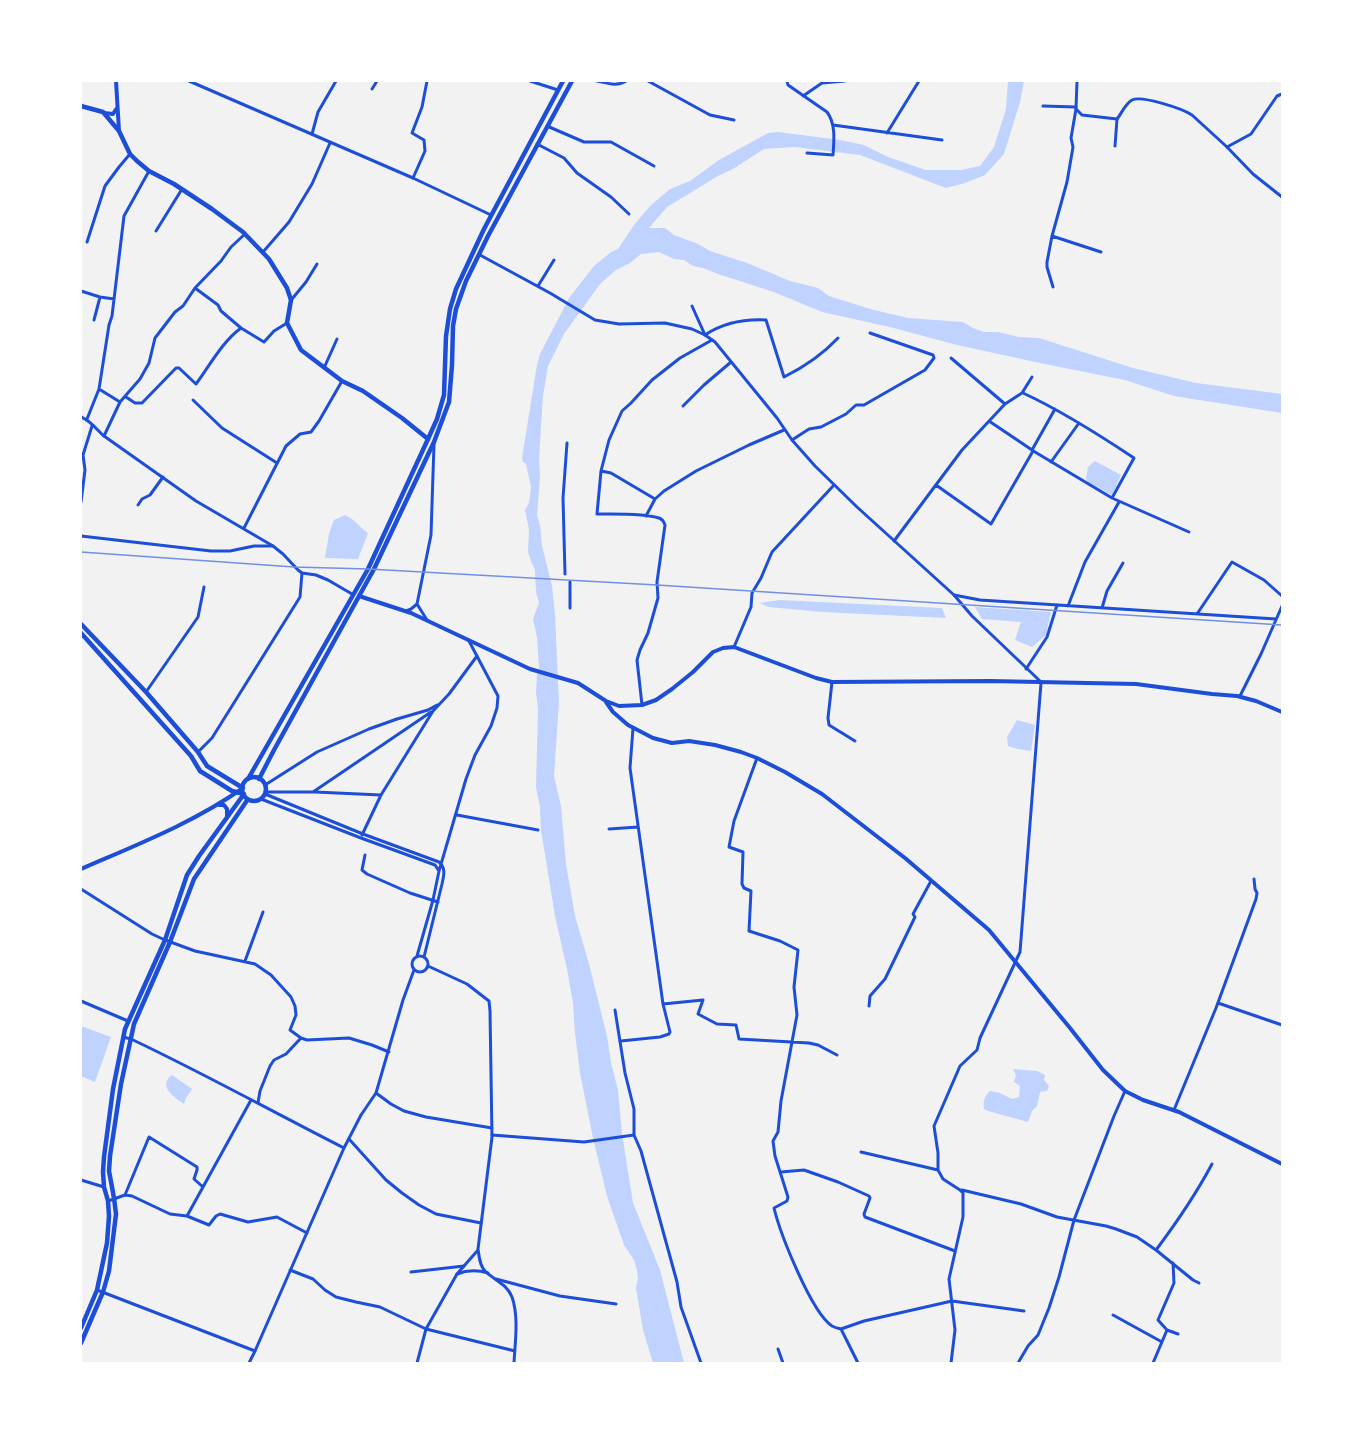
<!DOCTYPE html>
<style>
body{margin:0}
#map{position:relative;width:1363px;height:1444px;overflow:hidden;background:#f2f2f2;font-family:Barlow,sans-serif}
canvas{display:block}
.frame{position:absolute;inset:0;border:82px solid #fff;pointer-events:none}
</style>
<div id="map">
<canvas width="1363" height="1444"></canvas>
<div class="frame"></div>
</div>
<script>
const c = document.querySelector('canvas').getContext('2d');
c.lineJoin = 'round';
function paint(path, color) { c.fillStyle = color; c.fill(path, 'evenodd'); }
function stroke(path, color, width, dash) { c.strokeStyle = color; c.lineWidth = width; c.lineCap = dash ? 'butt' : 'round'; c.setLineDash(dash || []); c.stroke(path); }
const water = new Path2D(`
 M1008,81H1024L1020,102L1004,154L985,175L965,183L946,188L860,155L795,147L764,149L733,169L718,176L667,207L649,228H665L674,235L698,244L710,251L747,263L790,281L818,288L829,296L870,309L908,318L963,322L973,328L984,332H998L1019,337L1039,338L1133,368L1196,383L1282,394V413L1174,396L1125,380L1040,363L957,345L890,327L822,312L774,292L718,274L703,268L693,266L684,260L674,259L659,252L641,254L630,263L616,270L600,284L564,334L548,366L543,396L539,458L540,477L537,516L540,525L542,546L552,586L555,615L559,702L554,776L561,806L566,864L575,916L589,964L607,1036L611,1063L618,1090L622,1134L633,1203L660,1270L684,1363H653L643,1330L636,1288L638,1279L637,1270L634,1260L624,1245L607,1196L593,1138L580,1073L575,1033L573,1003L567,969L555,916L541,830L540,807L536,787L538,709L536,692L537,676L539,668L537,637L533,619L539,603L536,592L535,570L531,561L528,552L529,529L525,510L529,503L531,487L526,464L523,462L522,458L537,365L540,354L569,298L594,266L611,252L618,249L634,225L650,206L670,189L690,181L719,160L768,133L778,132L840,140L864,145L888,157L926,170H961L980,166L994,147L1006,109Z
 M1095,461L1121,475L1112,495L1088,482L1086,479L1088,467Z
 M345,515C355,519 359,527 368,533L358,559L325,558L329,534L334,520Z
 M780,600L942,608L946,618L822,612L769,607L759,603Z
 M975,607L1051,612L1046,635L1032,647L1015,640L1021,622L982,619Z
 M1017,720L1035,725L1031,751L1017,749L1008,746L1007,737Z
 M81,1026L111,1037L95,1082L81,1076Z
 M1013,1069L1037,1071L1045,1075L1044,1080L1049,1086L1047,1091L1040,1092L1037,1106L1032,1111L1028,1122L988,1111L984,1109C983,1101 984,1097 990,1091L1000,1093L1012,1099L1019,1097L1020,1086L1014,1082L1016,1075Z
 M172,1075L192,1089L186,1098L184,1104C175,1098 157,1086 172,1075Z`);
const minor = new Path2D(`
 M530,81L558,90
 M597,81C607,83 617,87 626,81
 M648,81L710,115L734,120
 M787,81L788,85L827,112C836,124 834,141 833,155L807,153
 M372,89L377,81
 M803,96L822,83L845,81
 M1043,106L1076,107
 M833,125L942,140
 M547,126L584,142H611L654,166
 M887,133L919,81
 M312,134L318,112L336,81
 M537,144L564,158L577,173L611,197L629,214
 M1115,146L1117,119
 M1227,147L1251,134L1277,96L1282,94
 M413,178L425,151L424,140L412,133L422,107L427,81
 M156,231L182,189
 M1052,236L1101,252
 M87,242L105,186L119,167L130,154
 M263,252L289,222L312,184L330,143
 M538,286L554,260
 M1053,287L1047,267V262L1052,236L1067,182L1073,147L1071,138L1076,109
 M195,288L218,305L221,311L241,328L264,342L274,331L287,323
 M81,291L100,297L114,299
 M292,299L306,282L317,264
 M692,306L705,335C723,323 745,319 766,320L784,377C804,367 823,354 838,338
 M94,320L100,297
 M951,358L1005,404
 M324,368L337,339
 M99,389L120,402L140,379L149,363L155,338L175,312L183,306L195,288L221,261L231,247L245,234
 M1023,393C1062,411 1098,434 1134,458L1112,498
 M126,397L135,403H142L176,368H179L196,384C210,365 222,342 241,328
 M193,400L222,428L277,463
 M683,406L704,385L731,362
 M87,419L99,389L109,325L112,316L124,216L149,171
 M989,421L1035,452L1112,498L1189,532
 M104,436L120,402
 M792,440L809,429L821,427L846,414L856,405H864L925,370L934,358L933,355L870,333
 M1032,450L1055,409
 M1051,462L1079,423
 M601,471L611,473L655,499
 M936,485L991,524
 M81,502L85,470L83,455L92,426
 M138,505L142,499L150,495L163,477
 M646,516L655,499L664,491L696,471L749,445L784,430
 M991,524L1033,451
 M244,528L286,446L300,434L311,432L319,421L342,381
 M81,536L211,551H230L254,546H273
 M894,541L962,450L1005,404L1022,393L1032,377
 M565,574L563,498L567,443
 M570,582V608
 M954,595L980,600L1276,619
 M1068,606L1085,562L1119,502
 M1102,608L1107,591L1123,563
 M1197,614L1232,562L1264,580L1282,596
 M734,647L751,607L752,593L761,578L772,552L834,485
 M1026,669L1047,637L1057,605
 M832,682L828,718L829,725L855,741
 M146,692L198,617L204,587
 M1240,696L1261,654L1282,606
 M642,705L637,660L640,650L648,633L658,598L657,582L665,525C663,521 664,520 659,518C644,513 614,514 597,514L601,471L609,440L622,411L631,403L652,380L680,358L712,340
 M198,752L212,738L300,597L302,573
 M757,758L734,821L729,847L743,852L742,884L744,888L751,891L749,931L780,941L798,950L794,987L797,1015L781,1101L778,1132L773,1141L775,1156L788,1197L787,1201L774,1208C780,1233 811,1312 832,1326C836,1328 837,1328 841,1329L858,1363
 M265,785L317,752L369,729L397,719L428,710L437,705
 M266,792H313L431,712
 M315,792L381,795
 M457,815L538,830
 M609,829L638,827
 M362,835L381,795L433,711L449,694L477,656
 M365,855L362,870L367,874L410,893L438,902
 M81,889L152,934L165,940L195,951L255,964L271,975L291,997L295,1006L296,1015L290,1030L301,1038L307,1040L349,1038L372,1045L389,1052
 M245,961L263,912
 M1218,1003L1282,1025
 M663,1004L703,1000L698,1014L717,1024L736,1025L739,1039L809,1043L818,1045L837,1055
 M869,1006L870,996L885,979L915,917L913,914L931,881
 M615,1010L625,1073L634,1109V1135L641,1151L677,1282L681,1307L701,1363
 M621,1041L660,1037L669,1034L670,1032L663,1004L630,768L633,728
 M376,1093L391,1104L404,1111L426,1117L492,1128
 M258,1103L260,1091L270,1066L274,1060L286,1054L301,1038
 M1174,1110L1216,1008L1256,899L1257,893L1255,889L1254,879
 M492,1135L584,1142L634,1135
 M349,1139L386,1180L402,1193L419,1205L436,1214L481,1223
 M861,1152L938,1170
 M781,1172L804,1170L838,1182L869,1196L870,1198L864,1214L865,1217L955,1251
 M81,1180L104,1187
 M962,1190L1021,1204L1057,1217L1106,1226L1116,1229L1137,1237L1156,1250L1193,1280L1199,1283
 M125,1195L149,1137L197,1167V1170L194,1179L203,1187
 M108,1201L125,1195L132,1196L170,1214L187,1216L209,1225L216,1216L220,1214L248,1222L277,1217L307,1233
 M187,1216L251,1100
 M1156,1250C1177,1222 1196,1194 1212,1164
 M1173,1263L1174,1283L1158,1320L1167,1330L1178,1334
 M411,1272L464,1266
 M457,1274C467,1270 478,1270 488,1273
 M496,1279L560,1296L616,1304
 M1113,1315L1162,1342
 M841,1329L864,1321L952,1301L1024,1311
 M778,1349L783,1363
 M249,1363L255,1351
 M951,1363L955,1330L949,1279L963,1217V1193L960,1190L943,1179L938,1170V1153L934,1126L960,1066L977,1050L980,1038L1020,952L1041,683
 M1153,1363L1167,1330`);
const tertiary = new Path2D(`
 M189,81L413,178L491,215
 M1077,81L1076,109L1082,115L1117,119C1122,113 1125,104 1132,100C1142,95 1183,109 1192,115L1227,147L1253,174L1282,197
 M480,255L550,293L595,320L619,324L665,323L692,329L705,335L715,342L777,418L792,440L815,466L857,507L954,595L972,616L1040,681
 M81,417C90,420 97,430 104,436L196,501L273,546L283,554L298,570L302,573L316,575L328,580L352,594
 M417,604L431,535L434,444
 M417,604L427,620
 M406,611L411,609L417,604
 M265,794L363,834L439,862C446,868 444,875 442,884L424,957
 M261,799L361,838L435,865L439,871
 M412 964a8 8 0 1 1 16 0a8 8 0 1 1-16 0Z
 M417,956L433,900L439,871L466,779L475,755L491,726L497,708L498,696L469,641
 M428,966L467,984L489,1001L490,1011L492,1137L478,1249C479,1257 480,1266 485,1271C494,1280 507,1284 512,1297C519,1317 515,1343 514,1363
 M81,1001L128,1021
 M123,1037L131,1039C203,1073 273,1112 344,1148
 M290,1270L313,1279L325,1290L336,1297L356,1302L380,1307L426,1329L515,1351
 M97,1290L255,1351L344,1148L361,1115L376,1093L403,1000L414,970
 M417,1363L426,1329L457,1274L478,1250
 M1018,1363L1028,1346L1038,1335L1049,1308L1059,1277L1074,1220L1114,1116L1125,1091`);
const secondary = new Path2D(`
 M116,81L119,131
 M104,113L113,114L117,108
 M359,596L411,613L530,669L578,683L606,701L619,706L642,705L656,700L672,689L693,672L713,652L723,648L734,647L816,678L832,682L990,681L1136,684L1212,694L1237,696L1256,701L1282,712
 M606,702L613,712L628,725L653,738L672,743L689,741L715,745L741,752L757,758L785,772L822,794L905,858L989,930L1070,1028L1103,1070L1125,1091L1143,1100L1179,1112L1282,1164
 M219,805H224L227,809V816
 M81,869C136,845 193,823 243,788`);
const primary = new Path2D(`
 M81,106L103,112L119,131L130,154L137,161L149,171L174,184L212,209L243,232L269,259L287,288L291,300L287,323L301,350L342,381L363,391L402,418L428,439`);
const trunk = new Path2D(`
 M81,624L146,692L198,752L207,766L243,788
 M81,633L191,756L200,771L232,791L244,794L199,856L187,875L165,940L125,1029L113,1089L104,1157L103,1172L104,1187L108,1201L109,1216L107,1243L97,1290L81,1328
 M242 789a12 12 0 1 1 24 0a12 12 0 1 1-24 0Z
 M248,779L368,569L428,439L437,419L444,395L446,336L450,309L456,289L484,229L563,81
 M259,779L274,750L374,569L434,442L449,402L452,365L453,326L456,309L466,281L488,236L572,81
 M81,1343L103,1292L109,1271L116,1214L114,1198L109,1171L110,1156L121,1084L134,1024L170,942L194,879L248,799`);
const rail = new Path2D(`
 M81,552L294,567L368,569L657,585L1282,625`);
paint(water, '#bfd3fe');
stroke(minor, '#1d4ed8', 3);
stroke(tertiary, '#1d4ed8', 3);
stroke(secondary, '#1d4ed8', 4);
stroke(primary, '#1d4ed8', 4.5);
stroke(trunk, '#1d4ed8', 4.5);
stroke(rail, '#7290e2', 1.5);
</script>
